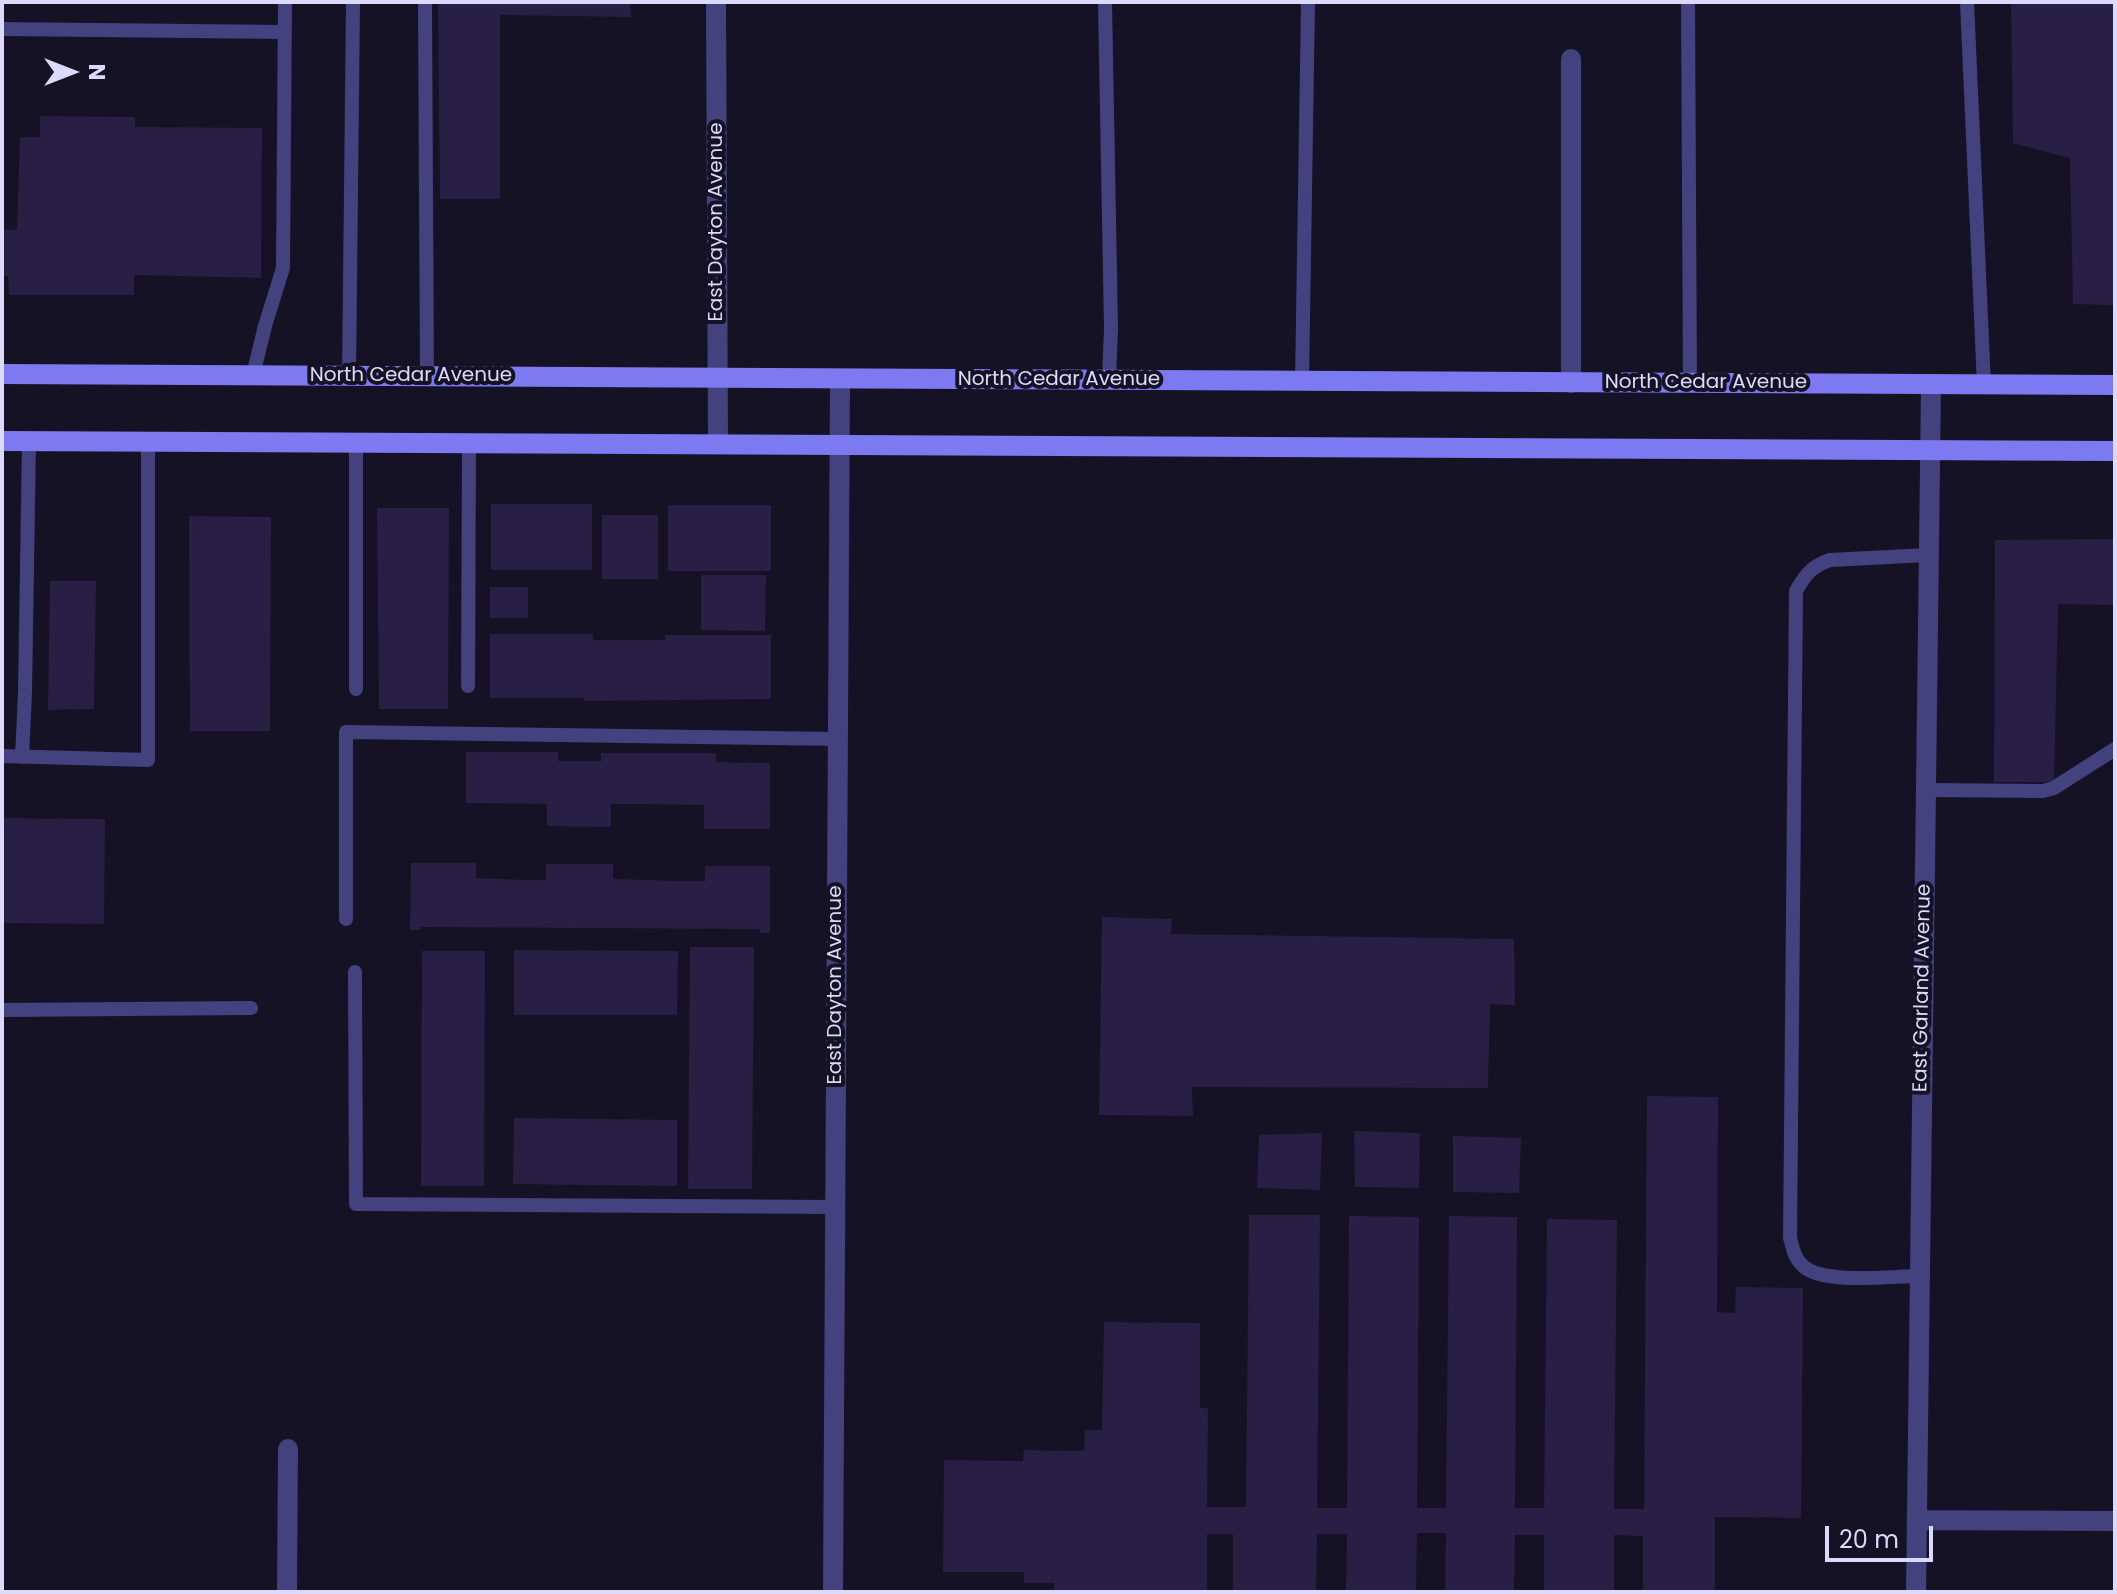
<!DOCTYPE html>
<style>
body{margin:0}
#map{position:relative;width:2117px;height:1594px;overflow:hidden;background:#151225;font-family:Poppins,sans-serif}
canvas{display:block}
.frame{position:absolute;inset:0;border:4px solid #ddd9fb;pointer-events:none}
.north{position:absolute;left:32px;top:32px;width:80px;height:80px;-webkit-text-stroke:6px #151225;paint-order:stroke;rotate:90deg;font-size:22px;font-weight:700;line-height:32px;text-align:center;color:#ddd9fb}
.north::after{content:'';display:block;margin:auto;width:28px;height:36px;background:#ddd9fb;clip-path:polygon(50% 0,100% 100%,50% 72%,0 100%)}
.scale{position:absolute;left:1825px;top:1526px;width:108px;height:36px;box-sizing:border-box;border:4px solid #ddd9fb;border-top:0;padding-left:10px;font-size:24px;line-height:28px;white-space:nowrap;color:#ddd9fb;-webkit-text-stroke:6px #151225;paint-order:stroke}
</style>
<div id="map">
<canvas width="2117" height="1594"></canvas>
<div class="frame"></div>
<div class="north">N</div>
<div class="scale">20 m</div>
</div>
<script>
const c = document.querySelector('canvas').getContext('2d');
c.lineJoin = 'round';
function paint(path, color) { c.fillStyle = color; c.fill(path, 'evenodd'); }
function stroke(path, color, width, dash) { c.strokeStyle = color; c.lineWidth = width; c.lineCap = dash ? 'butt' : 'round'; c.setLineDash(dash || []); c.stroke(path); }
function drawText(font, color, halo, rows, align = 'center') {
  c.font = font + ' Poppins,sans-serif'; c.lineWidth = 8; c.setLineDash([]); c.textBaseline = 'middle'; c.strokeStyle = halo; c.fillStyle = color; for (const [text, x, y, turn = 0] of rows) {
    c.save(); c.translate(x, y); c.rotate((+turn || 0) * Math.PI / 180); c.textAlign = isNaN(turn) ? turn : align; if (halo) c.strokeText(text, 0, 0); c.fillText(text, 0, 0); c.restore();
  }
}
const building = new Path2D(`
 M438,2H630L631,17L500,15V199H440Z
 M2011,2H2115V305L2073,304L2070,158L2013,143Z
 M40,116L135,117V127L262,128L261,278L134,275V295H9L8,276H2V229L17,230L20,137H40Z
 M491,504H592V570H491Z
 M668,505H771V571H668Z
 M377,508H449L448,709H379Z
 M602,515H658V579H602Z
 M189,516L271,517L270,731H190Z
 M2115,539V605L2058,604L2054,782H1994L1995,540Z
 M701,575H766L765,631L701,630Z
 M50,581H96L94,709L48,710Z
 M490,587H528V618H490Z
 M490,634H593V640H665V635H771V699L584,701V698H490Z
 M466,752H558V761H601V753H716V762L770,763V829H704V805L643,804H611V827L547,826V804L466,803Z
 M2,818L105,819L104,924L2,923Z
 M411,863H476V878L526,880H546V864H613V879L676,881H705V866H770V933H760V929L421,927V930H410Z
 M1102,917L1172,919L1171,934L1514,939L1515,1005L1490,1004L1488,1088L1192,1087L1193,1116L1099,1115Z
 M690,947H754L752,1189H688Z
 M514,950L678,951L677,1015H514Z
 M422,951H485L484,1186H421Z
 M1647,1096L1718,1097L1717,1312L1735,1313L1736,1287L1803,1288L1801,1518L1715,1517V1592H1643V1536L1614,1535V1592H1544V1535H1515L1514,1592H1445L1446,1533H1417L1416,1592H1346L1347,1534H1317L1316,1592H1233V1534H1207V1592H1054V1583H1024V1572H943L944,1460L1023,1461L1024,1450L1084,1451L1085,1430H1102L1104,1322L1200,1323V1408H1208L1207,1507H1246L1249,1215H1320L1317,1508H1347L1349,1216L1419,1217L1417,1508H1446L1449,1216L1517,1217L1515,1508H1544L1547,1219L1617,1220L1614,1509H1644Z
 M514,1118L677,1120V1186L513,1184Z
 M1354,1131L1420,1133L1419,1188L1355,1187Z
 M1322,1133L1320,1190L1257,1188L1259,1135Z
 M1453,1136L1521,1138L1519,1193L1453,1192Z`);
const service = new Path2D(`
 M425,2L427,376
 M1105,2L1111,328L1109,380
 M1688,2L1690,384
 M1967,2L1984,385
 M2,29L284,32
 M253,375L265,326L283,268L285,2
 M349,376L353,2
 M1302,382L1308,2
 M356,441V689
 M468,686L469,442
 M2,756L148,760V440
 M22,757L25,693L29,441
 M1926,790L2043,791L2054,788L2115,749
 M346,919V732L838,739
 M355,972L356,1204L835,1207
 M2,1010L251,1008
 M1920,1276C1891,1276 1824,1285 1803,1266C1794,1258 1793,1248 1790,1238L1796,591C1805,575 1812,566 1830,560L1928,555`);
const minor = new Path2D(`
 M716,2L718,443
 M1571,59V383
 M1917,1520L2115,1521
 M287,1592L288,1449
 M833,1592L840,379
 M1916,1592L1931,384`);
const secondary = new Path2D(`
 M2,374L2115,385
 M2,441L2115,451`);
const streetNames = [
 ["East Dayton Avenue",717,222,-90],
 ["North Cedar Avenue",411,376],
 ["North Cedar Avenue",1059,380],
 ["North Cedar Avenue",1706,383],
 ["East Dayton Avenue",836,985,-90],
 ["East Garland Avenue",1923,988,-89]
];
paint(building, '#272044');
stroke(service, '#44417f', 14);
stroke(minor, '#44417f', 20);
stroke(secondary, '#7d7af1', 20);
drawText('20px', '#ddd9fb', '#151225', streetNames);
</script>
